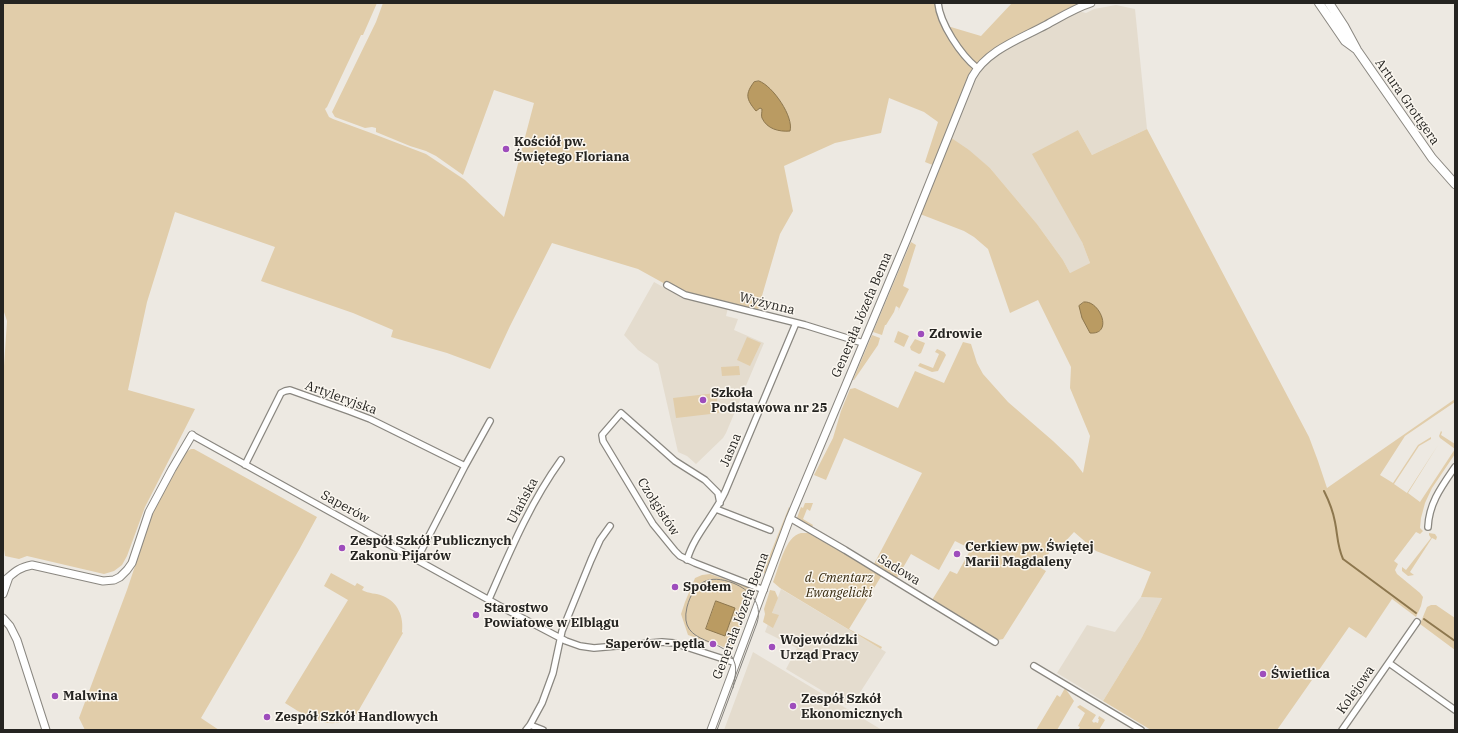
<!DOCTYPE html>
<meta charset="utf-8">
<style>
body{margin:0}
#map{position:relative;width:1458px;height:733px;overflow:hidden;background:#ede9e2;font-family:"IBM Plex Serif",serif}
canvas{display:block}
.frame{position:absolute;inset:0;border:4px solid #252421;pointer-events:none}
</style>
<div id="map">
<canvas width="1458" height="733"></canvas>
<div class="frame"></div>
</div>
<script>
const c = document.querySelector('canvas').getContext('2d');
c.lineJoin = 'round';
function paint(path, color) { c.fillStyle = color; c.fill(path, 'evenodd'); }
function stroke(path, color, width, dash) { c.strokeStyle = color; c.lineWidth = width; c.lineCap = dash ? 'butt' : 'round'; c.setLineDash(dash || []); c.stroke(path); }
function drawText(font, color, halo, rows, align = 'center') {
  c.font = font + ' "IBM Plex Serif",serif'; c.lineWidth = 3; c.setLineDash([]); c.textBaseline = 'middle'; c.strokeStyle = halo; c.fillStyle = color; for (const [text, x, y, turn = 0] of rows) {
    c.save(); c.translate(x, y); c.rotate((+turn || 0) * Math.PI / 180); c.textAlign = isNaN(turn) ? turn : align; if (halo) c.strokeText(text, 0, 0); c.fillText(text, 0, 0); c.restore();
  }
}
const built = new Path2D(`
 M1116,5L1135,9L1147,129L1092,155L1078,130L1082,242L1090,263L1070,273L1063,260L1037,224L990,168L950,137L975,77L986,63L1000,53L1078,11L1086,13L1094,9Z
 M654,282L683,298L728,308L726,316L738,319L734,330L764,343L726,433L723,438L696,464L687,456L678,452L658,364L638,350L624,335Z
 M781,589L886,652L852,705H846L786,669L797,648L765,632Z
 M1141,597L1162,598L1141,639L1103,701L1057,673L1087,625L1115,632Z
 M753,652L882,730H724Z`);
const green = new Path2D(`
 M3,3H377L363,35H361L327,107L325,109L329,117L333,119L371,133L426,154L465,180L504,217L534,103L494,90L463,175L436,156L426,151L410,146L376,132V128L372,127L365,128L335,117L332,112L376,22L383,3H938L944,25L981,36L1012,3H1083L991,50L974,66L968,76L935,166L925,162L938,122L924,112L889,98L881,133L835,143L784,166L793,211L780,234L757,313L685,295L638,269L552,243L510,326L490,369L447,353L391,337L393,330L353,313L261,281L275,247L175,212L147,302L128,390L195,409L145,507L127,556L122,565L114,571L104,574L27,556L19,559L5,556L3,542V381L7,321L3,309Z
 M1147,129L1309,437L1318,461L1327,488L1455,399V402L1405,436L1380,475L1393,483L1418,445L1431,437V439L1419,446L1394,484L1407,493L1438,445L1408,493L1420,502L1455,449L1440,438L1439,436L1441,431L1442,432L1441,435L1455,444V454L1432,488L1425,503L1421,518L1420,528L1423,531L1420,534L1416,532L1394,561L1398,564L1395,570L1397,574L1420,593L1423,597L1421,606L1416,617L1392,599L1366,638L1349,627L1277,730H1151L1103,701L1141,639L1162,598L1141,597L1151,572L1096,551L1074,532L1062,545L1050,551L1041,568L1046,571L1003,639L998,640L932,600L950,571L957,574L971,549L955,541L939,570L911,554L897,578L874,564L922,473L844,438L826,480L814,475L833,438L841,411L850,389L855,388L898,408L915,371L944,383L963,342L971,344L977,363L983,374L1008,402L1053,441L1073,460L1083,473L1090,436L1070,388L1071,367L1038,300L1010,313L988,249L974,237L964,231L920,214L950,137L969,150L990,168L1037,224L1063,260L1070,273L1090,263L1082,242L1032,154L1078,130L1092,155Z
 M911,242L916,245L903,286L909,289L898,311L899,308L896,306L894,312L886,325H885L882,335L873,332Z
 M898,331L909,336L904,347L894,342Z
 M872,335L880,338L878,345L854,380H853Z
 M747,337L761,343L750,366L737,360Z
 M915,339L925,343L921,353L919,354L911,350L910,347Z
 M937,349L944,352L946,355L938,371L932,372L918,366L920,363L933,368L939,354L935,352Z
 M739,366L740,375L722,376L721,367Z
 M716,393L719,413L676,418L673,398Z
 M191,449H194L317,517L299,550L201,718L219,730H85L79,718L127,590L153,512L186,452Z
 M805,503H813L810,511L807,509L803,519L813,525L812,527L797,518L801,507L803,508Z
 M789,507L790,509L765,574L763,572Z
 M801,533H808L882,575L849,629L882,647L881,649L780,588L773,582C779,568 785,536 801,533Z
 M1429,533L1435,534L1437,537L1436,540L1432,538L1410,572L1414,575L1408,576L1402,571V567L1406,570L1431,538L1429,535Z
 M331,573L355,586L357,583L364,587L362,590C369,594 376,593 383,596C398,602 404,617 402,632L403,633L356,715C331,733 309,718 285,703L348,600L324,586Z
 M710,574L754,589L735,645L730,650L712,642L711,644C703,640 696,638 688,635L681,614L685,602L695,578L702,575Z
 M770,590L775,591L778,598L772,613L779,615L773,628L763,622L765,614L764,609Z
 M1431,605H1436L1455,618V650L1420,624L1427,607Z
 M1065,688L1074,701L1057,730H1036L1057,695L1060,697Z
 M1080,705L1096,715L1092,721L1094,723L1095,722L1098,723L1099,719H1098L1099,716L1105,720L1099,730H1078L1080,727L1078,726L1085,713L1077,707Z`);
const water = new Path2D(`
 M759,81C773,86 794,117 790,131C779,132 767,129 762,118C761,116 762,112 762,109L760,108L756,111C746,99 745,94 754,82Z
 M1084,302C1100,300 1114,335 1090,333L1082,318L1079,306Z
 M716,601L735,608L725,636L706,629Z`);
const stream = new Path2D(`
 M1324,491C1329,501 1333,511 1335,522C1338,537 1337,545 1343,559L1416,613
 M1424,619L1455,641`);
const minor = new Path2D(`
 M938,3C940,24 961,55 977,68
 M667,285L685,295L805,325L863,343
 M192,435L507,610L566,641L580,646L594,648L662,642L674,643L736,663
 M245,465L281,393L285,391L290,390L349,411L370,419L465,466
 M720,503L718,493L705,480L675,461L621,413L602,435L603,441L653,524L675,551L680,556L695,563L764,590
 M716,509L770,530
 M790,518L845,550L995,642
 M1428,527C1429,503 1442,486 1455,467
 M417,559L465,466L490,421
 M687,560C694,535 714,516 725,492L796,323
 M489,599C510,551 530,503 561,460
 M1389,663L1455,710
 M1034,666L1141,730
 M530,725L543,730
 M526,730L530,725L542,703L553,673L562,631L591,560L600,540L610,526
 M1342,730L1417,622`);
const tertiary = new Path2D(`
 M3,582C14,573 17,568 32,565L103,581L114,580L120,577L127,570L132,563L149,512L172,469L192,435
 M3,594L9,577
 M3,618L10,626L17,640L46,730
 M711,730L790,518L907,239L972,77C987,50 1020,39 1046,25C1061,17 1075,8 1091,3`);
const secondary = new Path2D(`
 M1319,3L1345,41L1356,49
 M1329,3L1344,26L1357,50L1432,158L1455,184`);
const tram = new Path2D(`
 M717,730L757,623C763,603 750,590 733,583C709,574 694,581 687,607C677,648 728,635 735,664C737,672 734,680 733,688`);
const markers = [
 [506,149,4,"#9e4dbc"],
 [921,334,4,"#9e4dbc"],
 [703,400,4,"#9e4dbc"],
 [342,548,4,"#9e4dbc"],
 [957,554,4,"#9e4dbc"],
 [675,587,4,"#9e4dbc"],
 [476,615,4,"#9e4dbc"],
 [713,644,4,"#9e4dbc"],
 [772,647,4,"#9e4dbc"],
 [1263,674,4,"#9e4dbc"],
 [55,696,4,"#9e4dbc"],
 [793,706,4,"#9e4dbc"],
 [267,717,4,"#9e4dbc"]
];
const streetNames = [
 ["Artura Grottgera",1407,102,55],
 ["Wyżynna",767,304,14],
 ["Generała Józefa Bema",862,315,-67],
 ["Artyleryjska",341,398,20],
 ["Jasna",731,450,-67],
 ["Ułańska",523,501,-62],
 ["Saperów",345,507,29],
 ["Czołgistów",658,507,57],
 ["Sadowa",899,570,31],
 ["Generała Józefa Bema",741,616,-69],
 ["Kolejowa",1356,690,-55]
];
const poiNames = [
 ["Kościół pw.",514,142],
 ["Świętego Floriana",514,157],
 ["Zdrowie",929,334],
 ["Szkoła",711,393],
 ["Podstawowa nr 25",711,408],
 ["Zespół Szkół Publicznych",350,541],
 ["Zakonu Pijarów",350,556],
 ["Cerkiew pw. Świętej",965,547],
 ["Marii Magdaleny",965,562],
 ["Społem",683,587],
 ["Starostwo",484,608],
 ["Powiatowe w Elblągu",484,623],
 ["Wojewódzki",780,640],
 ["Urząd Pracy",780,655],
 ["Saperów - pętla",705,644,"right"],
 ["Świetlica",1271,674],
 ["Malwina",63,696],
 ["Zespół Szkół",801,699],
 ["Ekonomicznych",801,714],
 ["Zespół Szkół Handlowych",275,717]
];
const parkNames = [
 ["d. Cmentarz",839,578],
 ["Ewangelicki",839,593]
];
paint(built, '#e4dcce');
paint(green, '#e1cdaa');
paint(water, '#ba9b62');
stroke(water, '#8d774e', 1);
stroke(stream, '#8d774e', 2);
stroke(minor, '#8a8780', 8);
stroke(tertiary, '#8a8780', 9);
stroke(secondary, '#8a8780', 10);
stroke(minor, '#fff', 5.5);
stroke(tertiary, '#fff', 7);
stroke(secondary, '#fff', 8);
stroke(tram, '#85837e', 1);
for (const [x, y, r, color] of markers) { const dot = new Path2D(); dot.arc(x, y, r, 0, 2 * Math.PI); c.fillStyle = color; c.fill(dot); stroke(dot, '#fbf7f0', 1.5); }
drawText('13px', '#252421', '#fbf7f0', streetNames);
drawText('bold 13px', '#252421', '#fbf7f0', poiNames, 'left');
drawText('italic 13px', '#36290e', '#fbf7f0', parkNames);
</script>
